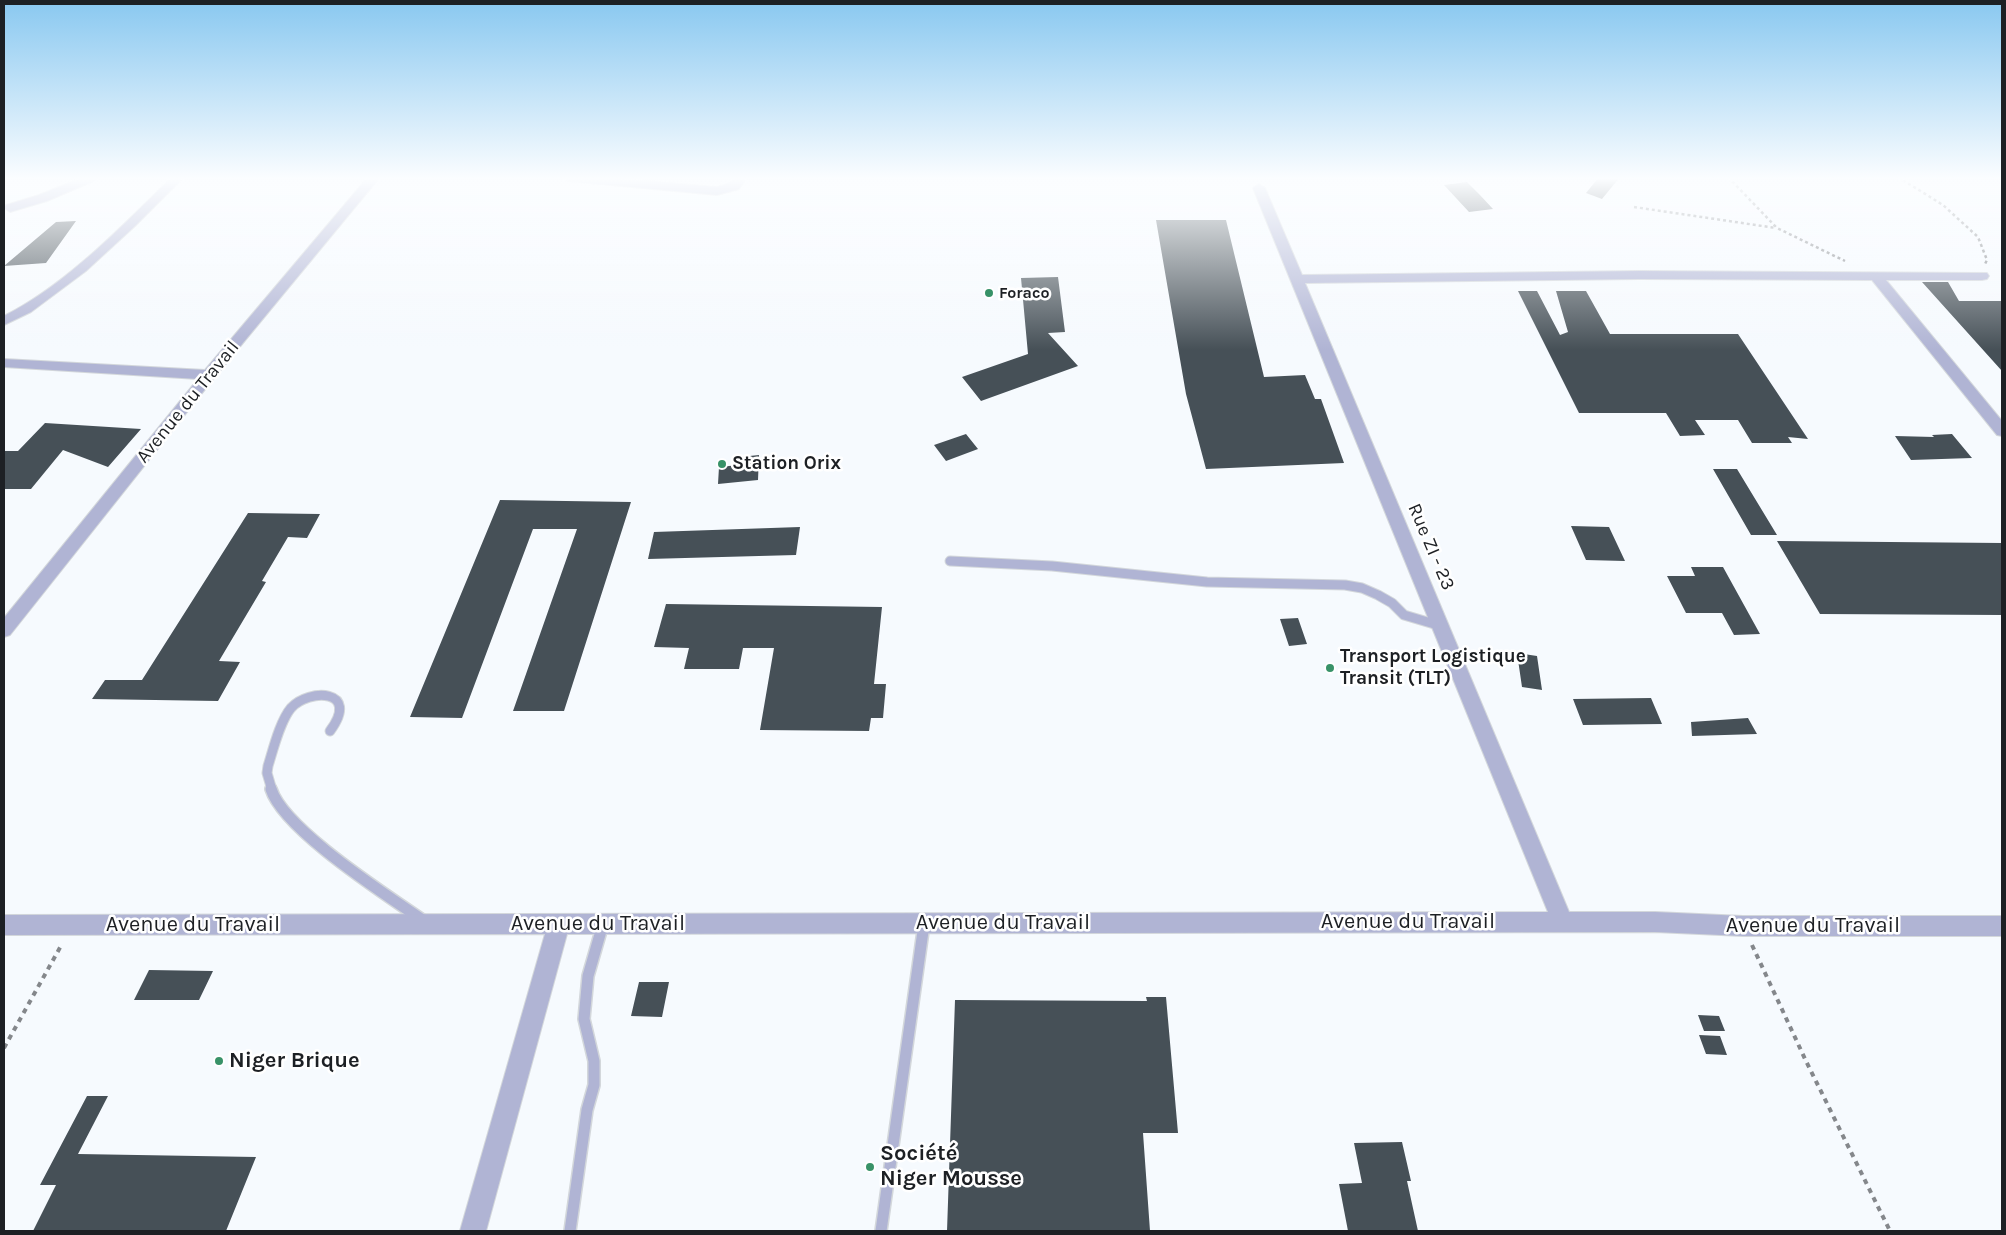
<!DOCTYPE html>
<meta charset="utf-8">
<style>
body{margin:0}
#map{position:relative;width:2006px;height:1235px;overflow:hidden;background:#f6fafe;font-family:Karla,sans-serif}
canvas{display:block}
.frame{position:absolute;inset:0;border:5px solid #1d2024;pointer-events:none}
</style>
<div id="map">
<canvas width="2006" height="1235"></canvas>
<div class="frame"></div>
</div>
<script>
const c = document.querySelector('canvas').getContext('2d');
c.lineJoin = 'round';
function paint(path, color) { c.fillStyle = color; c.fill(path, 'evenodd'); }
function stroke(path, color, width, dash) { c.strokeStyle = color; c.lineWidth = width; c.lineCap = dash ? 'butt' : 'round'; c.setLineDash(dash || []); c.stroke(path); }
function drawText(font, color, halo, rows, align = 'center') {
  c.font = font + ' Karla,sans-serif'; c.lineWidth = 5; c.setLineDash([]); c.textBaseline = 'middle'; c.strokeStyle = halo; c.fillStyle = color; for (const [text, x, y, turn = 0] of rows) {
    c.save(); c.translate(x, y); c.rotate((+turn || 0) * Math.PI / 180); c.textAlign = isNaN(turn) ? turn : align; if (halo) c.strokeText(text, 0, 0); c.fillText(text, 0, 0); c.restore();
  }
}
const building = new Path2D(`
 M1599,177H1620L1602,199L1586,193Z
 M1467,182L1480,195L1493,209L1469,212L1444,185Z
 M1156,220H1226L1264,377L1305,375L1315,399H1321L1344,463L1206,469L1186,394Z
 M76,221L46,263L4,266L56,222Z
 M1058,277L1065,332L1048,333L1078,366L981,401L962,377L1028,354L1021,278Z
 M1922,282H1948L1959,301H2002V371Z
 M1518,291H1537L1560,335L1568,332L1556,291H1586L1610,334H1738L1808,439L1788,437L1792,443H1752L1738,420H1695L1705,435L1680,436L1666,413H1579Z
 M45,423L141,429L108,467L63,450L31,489H4V451H18Z
 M966,434L978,449L946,461L934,445Z
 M1952,434L1972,458L1911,460L1895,436L1934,437L1932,435Z
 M759,455L758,480L718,484L719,467L739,465L740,457Z
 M1713,469H1737L1777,535H1751Z
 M500,500L631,502L564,711H513L577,529H533L462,718L410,717Z
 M248,513L320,514L307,538L288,537L262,581L266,582L219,661L240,662L218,701L92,699L105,680H142Z
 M1571,526L1609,527L1625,561L1586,560Z
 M800,527L796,555L648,559L654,532Z
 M1777,541L2002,543V615L1820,614Z
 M1691,567H1723L1760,634L1734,635L1722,613H1686L1667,576H1695Z
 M666,604L882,607L874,684H886L883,718H871L869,731L760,730L774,648H743L739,669H684L689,648L654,647Z
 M1298,618L1307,644L1289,646L1280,619Z
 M1517,653L1537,656L1542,690L1522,687Z
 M1651,698L1662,724L1583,725L1573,699Z
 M1748,718L1757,734L1692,736L1691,722Z
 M149,970L213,971L199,1000H134Z
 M639,982H669L662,1017L631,1016Z
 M1146,997H1166L1178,1133H1143L1150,1231H947L955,1000L1147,1001Z
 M1698,1015L1719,1016L1725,1031H1704Z
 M1699,1035L1720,1036L1727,1055L1706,1054Z
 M87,1096H108L78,1154L256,1157L226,1231H33L56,1185H40Z
 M1402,1142L1411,1181H1407L1418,1231H1348L1339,1184L1362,1183L1354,1143Z`);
const pathFar1 = new Path2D(`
 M1728,177L1777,228L1845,261
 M1898,177L1943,205L1978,237L1987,260L1985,264
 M1634,207L1776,228`);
const path = new Path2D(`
 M1752,945L1806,1061L1890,1231
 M4,1048L62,944`);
const laneFar1 = new Path2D(`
 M950,561L1052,566L1207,582L1345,585L1362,588L1378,595L1392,603L1404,615L1441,626
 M272,790L267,773L268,766C273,750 280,721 291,708C309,688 361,689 330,731`);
const lane = new Path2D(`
 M271,789C284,830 387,895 424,921
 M570,1231L587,1110L594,1085V1061L584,1019L588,976L603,924
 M881,1231L924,924`);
const street = new Path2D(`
 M83,177H98L96,180L47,201L10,212L4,208L6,205L39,195Z
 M172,177H184L135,226L86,271L31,312L4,325V316C66,285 123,225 172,177Z
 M368,177H380L214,378L10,635L4,637V618L198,379L4,367V359L205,370Z
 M562,177H596L717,187L730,183L735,177H747L739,189L717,195L568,181Z
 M1259,184L1265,188L1302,275L1639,271L1987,273L1989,276L1987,279L1982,280H1886L2002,421V436L1997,435L1872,280L1639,279L1305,283L1569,912H1655L1743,916H2002V936H1743L1655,932L567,934L486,1231H460L545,934L4,935V915L1548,912L1253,188Z`);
const markers = [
 [989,293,5,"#389268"],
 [722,464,5,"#389268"],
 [1330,668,5,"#389268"],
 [219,1061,5,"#389268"],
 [870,1167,5,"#389268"]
];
const farPoinames = [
 ["Foraco",999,293]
];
const streetNames = [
 ["Avenue du Travail",188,402,-51],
 ["Rue ZI - 23",1431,547,67]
];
const poiNames = [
 ["Station Orix",732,464],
 ["Transport Logistique",1340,657],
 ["Transit (TLT)",1340,679]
];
const nearStreetnames = [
 ["Avenue du Travail",1408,922],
 ["Avenue du Travail",1003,923],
 ["Avenue du Travail",598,924],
 ["Avenue du Travail",193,925],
 ["Avenue du Travail",1813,926]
];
const nearPoinames = [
 ["Niger Brique",229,1061],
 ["Société",880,1154],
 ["Niger Mousse",880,1179]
];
paint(building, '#465057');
stroke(laneFar1, '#d3d7db', 11);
stroke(lane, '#d3d7db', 14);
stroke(street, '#d3d7db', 2);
stroke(pathFar1, '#84878b', 2.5, [3, 3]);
stroke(path, '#84878b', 4, [5, 5]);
stroke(laneFar1, '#b0b4d4', 9);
stroke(lane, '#b0b4d4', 11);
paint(street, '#b0b4d4');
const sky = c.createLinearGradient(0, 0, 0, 350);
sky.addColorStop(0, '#89c8f0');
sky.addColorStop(0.51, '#fbfdff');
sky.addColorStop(1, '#fbfdff00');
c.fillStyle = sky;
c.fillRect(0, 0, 2006, 350);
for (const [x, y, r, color] of markers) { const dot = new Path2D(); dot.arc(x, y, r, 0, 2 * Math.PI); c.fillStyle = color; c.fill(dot); stroke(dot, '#fff', 2); }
drawText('bold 16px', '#1d2024', '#fff', farPoinames, 'left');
drawText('19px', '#1d2024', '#fff', streetNames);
drawText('bold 19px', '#1d2024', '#fff', poiNames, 'left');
drawText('22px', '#1d2024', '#fff', nearStreetnames);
drawText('bold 22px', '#1d2024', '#fff', nearPoinames, 'left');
</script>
